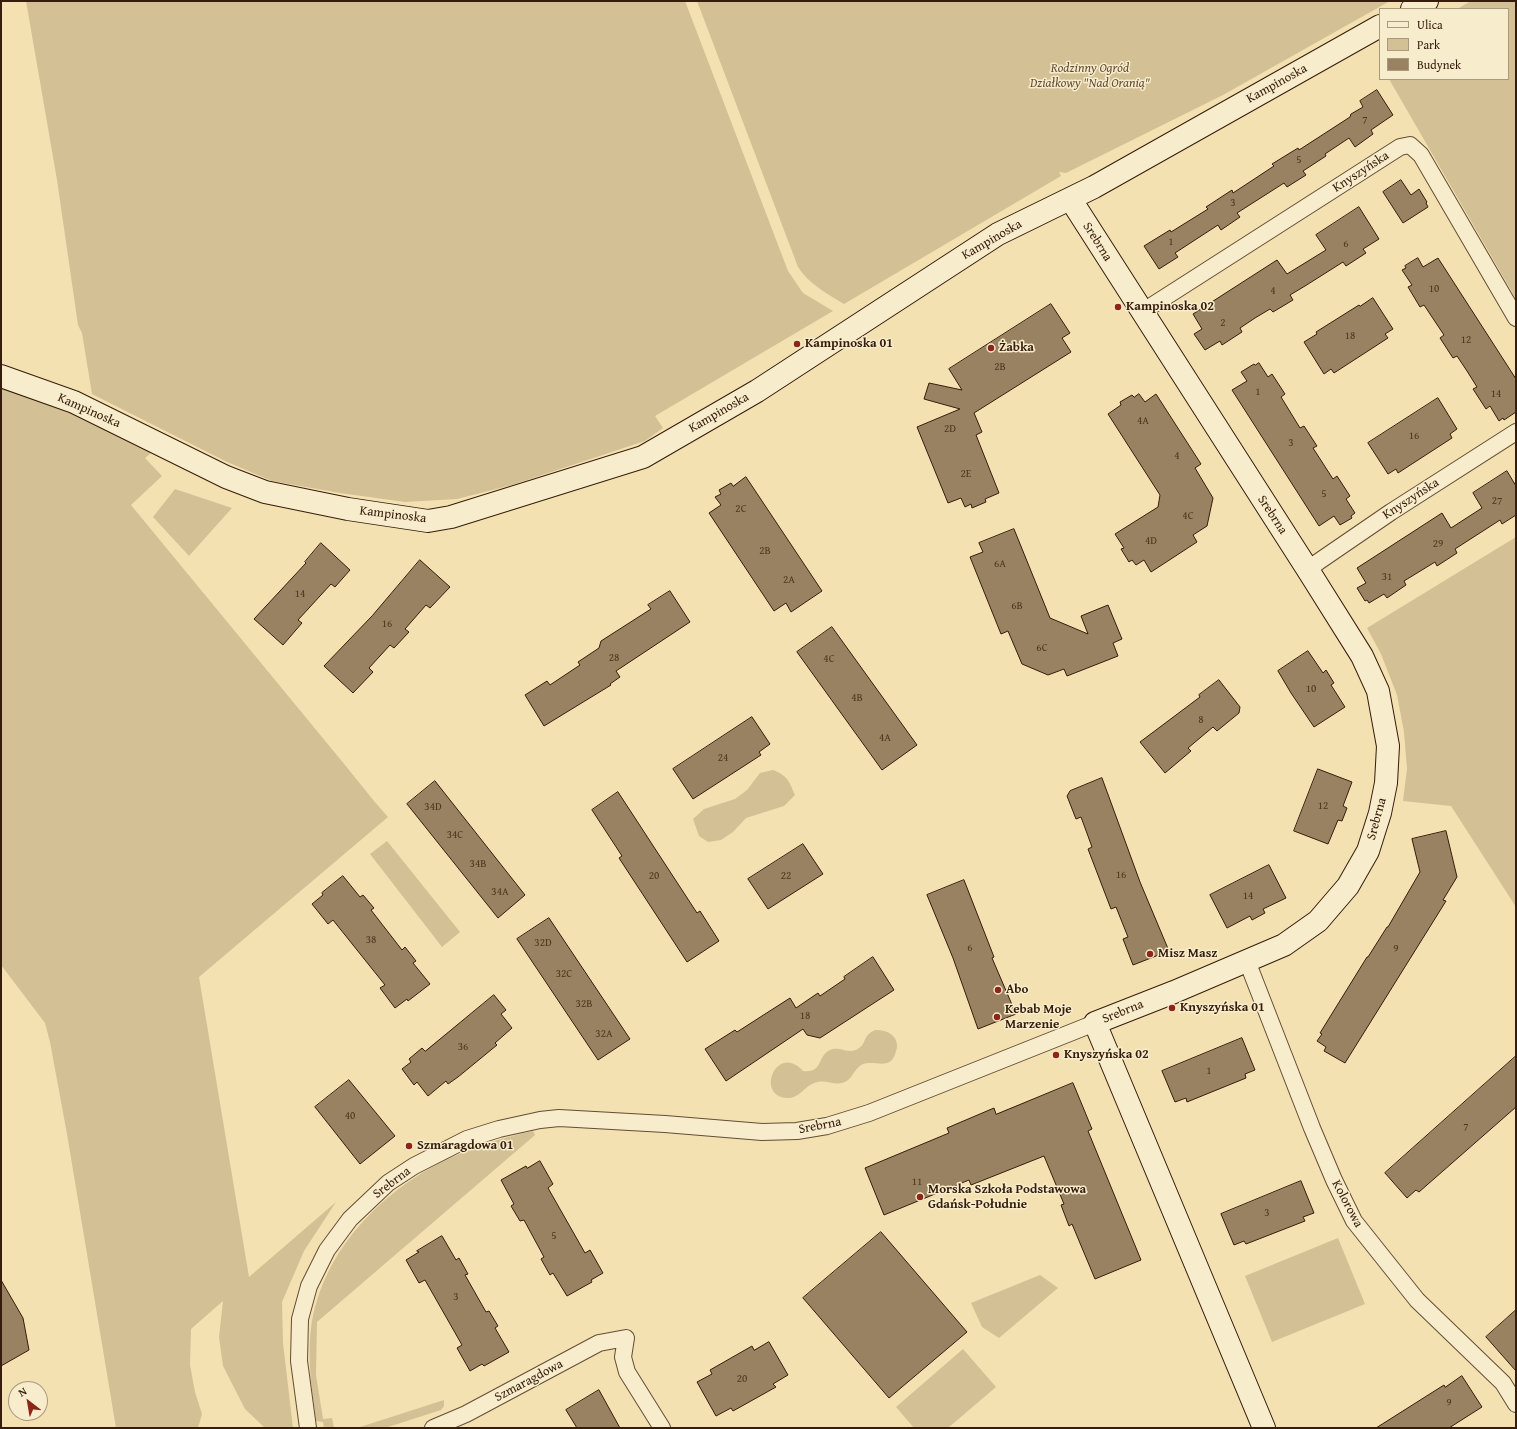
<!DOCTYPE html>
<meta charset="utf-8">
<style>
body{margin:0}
#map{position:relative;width:1517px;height:1429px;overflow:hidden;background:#f3e1b1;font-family:"Gentium Book Plus",serif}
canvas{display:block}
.frame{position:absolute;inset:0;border:2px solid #361c0b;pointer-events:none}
.legend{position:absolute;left:1379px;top:8px;width:130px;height:72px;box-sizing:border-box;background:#f7eccc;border:1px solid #aa997f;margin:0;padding:5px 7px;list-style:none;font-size:12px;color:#361c0b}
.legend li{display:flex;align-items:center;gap:8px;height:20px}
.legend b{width:20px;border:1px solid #aa997f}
.north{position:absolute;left:8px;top:1381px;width:40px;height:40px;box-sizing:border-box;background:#f7eccc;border:1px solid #aa997f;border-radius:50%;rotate:329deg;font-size:11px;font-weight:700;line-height:16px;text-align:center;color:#361c0b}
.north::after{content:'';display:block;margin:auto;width:14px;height:18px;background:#8f2418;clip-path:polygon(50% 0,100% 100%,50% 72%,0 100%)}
</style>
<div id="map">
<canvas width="1517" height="1429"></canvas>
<div class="frame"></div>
<ul class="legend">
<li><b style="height:5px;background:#f7eccc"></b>Ulica</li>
<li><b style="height:11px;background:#d3c095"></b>Park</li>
<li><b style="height:11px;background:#988261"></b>Budynek</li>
</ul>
<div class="north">N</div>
</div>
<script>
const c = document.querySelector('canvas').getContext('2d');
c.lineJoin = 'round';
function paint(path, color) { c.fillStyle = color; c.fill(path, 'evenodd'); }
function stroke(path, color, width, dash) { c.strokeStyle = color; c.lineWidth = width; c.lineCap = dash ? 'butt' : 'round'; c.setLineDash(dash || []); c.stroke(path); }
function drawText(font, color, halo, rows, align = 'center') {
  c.font = font + ' "Gentium Book Plus",serif'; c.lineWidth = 3; c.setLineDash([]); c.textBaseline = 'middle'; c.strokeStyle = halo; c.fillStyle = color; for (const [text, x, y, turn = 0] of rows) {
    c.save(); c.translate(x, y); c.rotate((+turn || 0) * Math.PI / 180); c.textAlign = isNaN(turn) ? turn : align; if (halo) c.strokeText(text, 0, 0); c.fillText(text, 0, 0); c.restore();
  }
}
const green = new Path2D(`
 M26,1H685L788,271L803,293L833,311L655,416L663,428L645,441L512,485L457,499L405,502L340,493L272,481L227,462L92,394L82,333L78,325L57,180Z
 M697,1H1390L1223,95L1066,173L1059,172L1061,176L844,304C826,293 809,284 798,267Z
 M1471,1H1516V299L1389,79H1508V9H1457Z
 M1,388L61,409L116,433L151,453L145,458L162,476L131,505L345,765L374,801L388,817L199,977L249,1277L336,1202L304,1251L282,1302L283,1343L293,1428H265L245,1409L223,1366L219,1337L223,1301L191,1329L190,1365L195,1392L202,1414L198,1428H194V1427L192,1428H116L67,1134L50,1042L45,1023L1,965Z
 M175,489L232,508L189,556L153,517Z
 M1516,537V907L1451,806L1403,801L1407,769L1404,732L1397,695L1381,654L1367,628Z
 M773,770C788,776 789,781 795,795L784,806L746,818L733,832L721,840L708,842L699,836L693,819L704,809L735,799L747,790L760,773Z
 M387,841L460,932L442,947L370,854Z
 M875,1030C882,1030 889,1031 894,1037C897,1041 898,1047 896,1051C891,1073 873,1058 861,1065C853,1070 852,1081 842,1083C834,1085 826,1080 818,1082C805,1084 800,1099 787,1098C755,1097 776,1042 803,1071C824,1073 816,1057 830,1050C840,1045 850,1056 859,1048C867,1043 862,1036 875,1030Z
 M533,1131L535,1135L317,1322L316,1375L323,1419L332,1418L334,1428H324L323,1422L316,1421C312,1391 307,1359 311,1328C322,1250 383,1189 452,1157C478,1145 505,1137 533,1131Z
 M1338,1238L1365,1304L1272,1342L1245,1276Z
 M1040,1275L1058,1288L999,1338L982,1327L971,1303Z
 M963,1349L996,1387L948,1428H914L896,1407Z
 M444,1400V1406L441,1410L385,1428H357Z`);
const building = new Path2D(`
 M1377,90L1393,115L1371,130L1373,134L1355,147L1349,138L1325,154L1326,156L1303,171L1306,175L1287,187L1284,183L1237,213L1240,217L1221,230L1218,225L1175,253L1178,257L1159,269L1144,246L1170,230L1171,232L1208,209L1206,207L1232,190L1233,193L1274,166L1272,164L1298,148L1299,150L1350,117L1351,114L1363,107L1360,101Z
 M1401,180L1411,195L1419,189L1427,202L1426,203L1428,207L1403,223L1383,192Z
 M1359,207L1379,239L1363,249L1366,253L1346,266L1343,262L1305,286L1290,295L1293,300L1273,312L1270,309L1255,318L1240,328L1242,332L1222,345L1220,341L1205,350L1194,334L1202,329L1193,314L1277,260L1287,274L1326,250L1316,235Z
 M1418,258L1423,267L1438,258L1516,379V412L1504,420L1503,418L1499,421L1490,406L1486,409L1473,389L1477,387L1467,371L1457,356L1453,358L1440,338L1444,335L1424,305L1420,307L1408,287L1412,285L1402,270L1406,268L1405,266Z
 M1373,298L1393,329L1385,334L1388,338L1334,373L1331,369L1324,374L1304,342L1317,334L1316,332L1359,305L1360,306Z
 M1051,304L1070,333L1062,338L1071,352L974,413L982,432L976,435L999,493L985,499L986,502L972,508L971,504L965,507L961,498L948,503L917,427L960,409L924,399L929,383L962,390L949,369Z
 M1259,363L1268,377L1272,374L1285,394L1281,397L1300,428L1304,426L1317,446L1313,448L1333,479L1337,476L1350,496L1346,499L1355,513L1351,516L1352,518L1340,525L1334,516L1319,526L1232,390L1247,381L1241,372L1254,364L1255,365Z
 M1139,394L1145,402L1156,394L1201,464L1195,468L1213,498L1207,526L1193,535L1197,542L1151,572L1144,560L1136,565L1132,560L1129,562L1121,549L1124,548L1115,534L1158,507L1160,495L1108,414L1121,405L1120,402L1132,395L1134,397Z
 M1438,398L1457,429L1450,434L1452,438L1398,473L1396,469L1388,474L1368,443Z
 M1507,471L1516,486V515L1502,524L1500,520L1455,549L1457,553L1437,566L1435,562L1404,581L1406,585L1387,598L1384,594L1369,603L1367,600L1365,601L1357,588L1366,583L1357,568L1442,513L1451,528L1482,508L1473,493Z
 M746,477L822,591L791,612L786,603L774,611L709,513L721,505L715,497L721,494L719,490L731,483L733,486Z
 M1014,529L1050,618L1088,634L1081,616L1108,605L1122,639L1113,643L1118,656L1067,676L1064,669L1048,675L1022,664L1008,631L1001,634L970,557L983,552L979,543Z
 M321,543L350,570L335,587L331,584L298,620L302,623L283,645L254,619L306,563L305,562Z
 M420,560L450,587L430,608L426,605L405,629L409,632L394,648L390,645L369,668L373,672L353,693L324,666L372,616Z
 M670,591L690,622L616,671L620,677L610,684L611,685L544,726L525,695L547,681L550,685L580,665L578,662L599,648L601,641L651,609L648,605Z
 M832,627L917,745L882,770L797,652Z
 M1308,651L1323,673L1326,670L1334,683L1331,685L1345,707L1314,727L1291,693L1278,671Z
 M1219,680L1240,707L1239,713L1217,731L1213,727L1188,748L1191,751L1165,773L1140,742L1200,697L1199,695Z
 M752,717L770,744L759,752L761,755L693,799L673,769Z
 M1318,769L1352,782L1343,806L1347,808L1342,821L1338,820L1328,844L1294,831Z
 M1102,778L1140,882L1169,951L1133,965L1123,939L1128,937L1116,907L1111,909L1088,849L1092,847L1081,817L1076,819L1067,796L1070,791Z
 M435,781L525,895L498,918L407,804Z
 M618,792L697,913L700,911L719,941L687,962L619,858L622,856L592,810Z
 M1446,831L1457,877L1443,900L1446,901L1345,1063L1324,1051L1326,1047L1317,1041L1322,1034L1320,1033L1367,957H1368L1387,927H1388L1420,872L1412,839Z
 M803,844L823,874L768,909L748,879Z
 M1269,865L1286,898L1263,909L1265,913L1252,920L1250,916L1227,928L1210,895Z
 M343,876L360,897L363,895L374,908L371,910L402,950L405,947L416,961L413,963L430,984L408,1001L407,999L395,1008L380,988L385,985L333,920L328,924L312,904L323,895L322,893Z
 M964,880L994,957L992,958L1016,1014L978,1029L953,958L927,895Z
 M549,918L630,1039L598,1060L517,939Z
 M873,957L894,990L820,1038L807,1035L803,1029L726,1081L705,1049L735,1030L737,1032L790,998L796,1008L818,993L820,996L845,979L844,977Z
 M494,995L506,1010L501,1014L512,1028L495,1043L497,1045L458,1077L448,1084L446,1081L428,1096L417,1082L414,1085L402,1069L411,1062L409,1059L422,1048L425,1051Z
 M1242,1038L1255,1070L1245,1074L1246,1078L1187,1102L1186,1098L1175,1102L1162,1071Z
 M1516,1056V1107L1419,1192L1416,1190L1407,1198L1385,1173Z
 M349,1080L395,1136L360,1164L315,1107Z
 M1073,1083L1092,1129L1088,1131L1141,1260L1095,1279L1072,1224L1069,1226L1061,1205L1064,1204L1044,1156L971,1185L969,1180L884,1215L865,1168L949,1133L947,1128L994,1108L996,1114Z
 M540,1161L553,1184L548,1188L585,1253L590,1250L603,1273L591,1280L592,1282L567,1296L553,1273L550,1275L541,1259L544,1257L524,1220L520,1221L511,1206L514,1204L501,1180L526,1166L527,1168Z
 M1301,1181L1314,1213L1303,1217L1305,1221L1246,1244L1244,1241L1234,1245L1221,1214Z
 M881,1232L967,1332L889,1398L803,1298Z
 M442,1236L456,1260L459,1258L468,1274L465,1275L486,1312L489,1311L498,1326L495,1328L509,1352L484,1366L482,1364L470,1371L457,1348L462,1345L425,1280L419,1283L406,1260L419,1252L417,1251Z
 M1,1280L23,1318L29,1350L1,1366Z
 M1516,1310V1371L1486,1337Z
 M769,1342L788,1375L773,1384L776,1387L733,1411L731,1408L716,1416L697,1382L712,1374L710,1370L752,1346L754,1350Z
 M1462,1376L1482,1407L1449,1428H1376L1444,1385L1445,1387Z
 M599,1390L620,1428H577L566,1410Z`);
const street = new Path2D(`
 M1142,312L1400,147L1410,145L1421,155L1516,318
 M1308,570L1318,562L1391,512L1516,432
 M1247,961L1312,1128L1334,1180L1354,1221L1417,1300L1503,1383L1516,1404
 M308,1428L299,1361L300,1319L309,1286L327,1250L350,1219L388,1183L414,1166L467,1139L499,1129L540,1120L559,1118L665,1124L762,1132L797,1131L827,1126L869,1113L1095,1023
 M433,1428L466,1414L599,1343L626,1338L623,1357L627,1372L662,1428`);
const secondary = new Path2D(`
 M1412,9L1427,1
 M1071,200L1308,570L1362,656L1378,691L1388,746L1386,783L1380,813L1368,851L1348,886L1318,921L1284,945L1174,992L1095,1023L1264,1428
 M1,376L74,402L226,477L265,492L348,509L428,521L451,517L643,457L757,391L998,234L1094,187L1380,26`);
const markers = [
 [1118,307,4,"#8f2418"],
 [797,344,4,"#8f2418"],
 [991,348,4,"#8f2418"],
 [1150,954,4,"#8f2418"],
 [998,990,4,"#8f2418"],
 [1172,1008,4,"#8f2418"],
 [997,1017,4,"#8f2418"],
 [1056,1055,4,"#8f2418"],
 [409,1146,4,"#8f2418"],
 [920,1197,4,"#8f2418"]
];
const numberNames = [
 ["7",1365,120],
 ["5",1299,160],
 ["3",1233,203],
 ["1",1171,242],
 ["6",1346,244],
 ["10",1434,289],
 ["4",1273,291],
 ["2",1223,323],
 ["18",1350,336],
 ["12",1466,340],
 ["2B",1000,367],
 ["1",1258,392],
 ["14",1496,394],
 ["4A",1143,421],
 ["2D",950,429],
 ["16",1414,436],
 ["3",1291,443],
 ["4",1177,456],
 ["2E",966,474],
 ["5",1324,494],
 ["27",1497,501],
 ["2C",741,509],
 ["4C",1188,516],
 ["4D",1151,541],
 ["29",1438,544],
 ["2B",765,551],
 ["6A",1000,564],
 ["31",1387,577],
 ["2A",789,580],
 ["14",300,594],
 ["6B",1017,606],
 ["16",387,624],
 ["6C",1042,648],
 ["28",614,658],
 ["4C",829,659],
 ["10",1311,689],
 ["4B",857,698],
 ["8",1201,720],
 ["4A",885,738],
 ["24",723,758],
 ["12",1323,806],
 ["34D",433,807],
 ["34C",455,835],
 ["34B",478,864],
 ["16",1121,875],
 ["20",654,876],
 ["22",786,876],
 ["34A",500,892],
 ["14",1248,896],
 ["38",371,940],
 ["32D",543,943],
 ["6",970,948],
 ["9",1396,949],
 ["32C",564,974],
 ["32B",584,1004],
 ["18",805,1016],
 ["32A",604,1034],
 ["36",463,1047],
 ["1",1209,1071],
 ["40",350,1116],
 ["7",1466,1127],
 ["11",917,1182],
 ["3",1267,1213],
 ["5",554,1236],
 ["3",456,1297],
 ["20",742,1379],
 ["9",1449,1403]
];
const parkNames = [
 ["Rodzinny Ogród",1090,69],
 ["Działkowy \"Nad Oranią\"",1090,84]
];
const streetNames = [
 ["Kampinoska",1277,84,-29],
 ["Knyszyńska",1361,172,-33],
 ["Kampinoska",992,240,-30],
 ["Srebrna",1097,242,58],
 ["Kampinoska",89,411,24],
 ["Kampinoska",719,413,-30],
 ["Knyszyńska",1411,499,-33],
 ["Kampinoska",393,515,7],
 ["Srebrna",1272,515,57],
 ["Srebrna",1377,819,-75],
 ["Srebrna",1123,1012,-22],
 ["Srebrna",820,1126,-11],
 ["Srebrna",392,1183,-37],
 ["Kolorowa",1347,1204,62],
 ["Szmaragdowa",529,1381,-28]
];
const poiNames = [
 ["Kampinoska 02",1126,307],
 ["Kampinoska 01",805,344],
 ["Żabka",999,348],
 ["Misz Masz",1158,954],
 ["Abo",1006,990],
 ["Knyszyńska 01",1180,1008],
 ["Kebab Moje",1005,1010],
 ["Marzenie",1005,1025],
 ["Knyszyńska 02",1064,1055],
 ["Szmaragdowa 01",417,1146],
 ["Morska Szkoła Podstawowa",928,1190],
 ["Gdańsk-Południe",928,1205]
];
paint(green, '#d3c095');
paint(building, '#988261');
stroke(building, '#361c0b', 1);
stroke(street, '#654d34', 18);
stroke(secondary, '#361c0b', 24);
stroke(street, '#f7eccc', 16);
stroke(secondary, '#f7eccc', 22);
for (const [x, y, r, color] of markers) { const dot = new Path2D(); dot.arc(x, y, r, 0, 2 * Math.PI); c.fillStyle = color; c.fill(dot); stroke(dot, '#f7eccc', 1.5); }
drawText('11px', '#4e3620', null, numberNames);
drawText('italic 13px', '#654d34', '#f7eccc', parkNames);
drawText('13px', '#361c0b', '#f7eccc', streetNames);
drawText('bold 13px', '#361c0b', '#f7eccc', poiNames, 'left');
</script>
